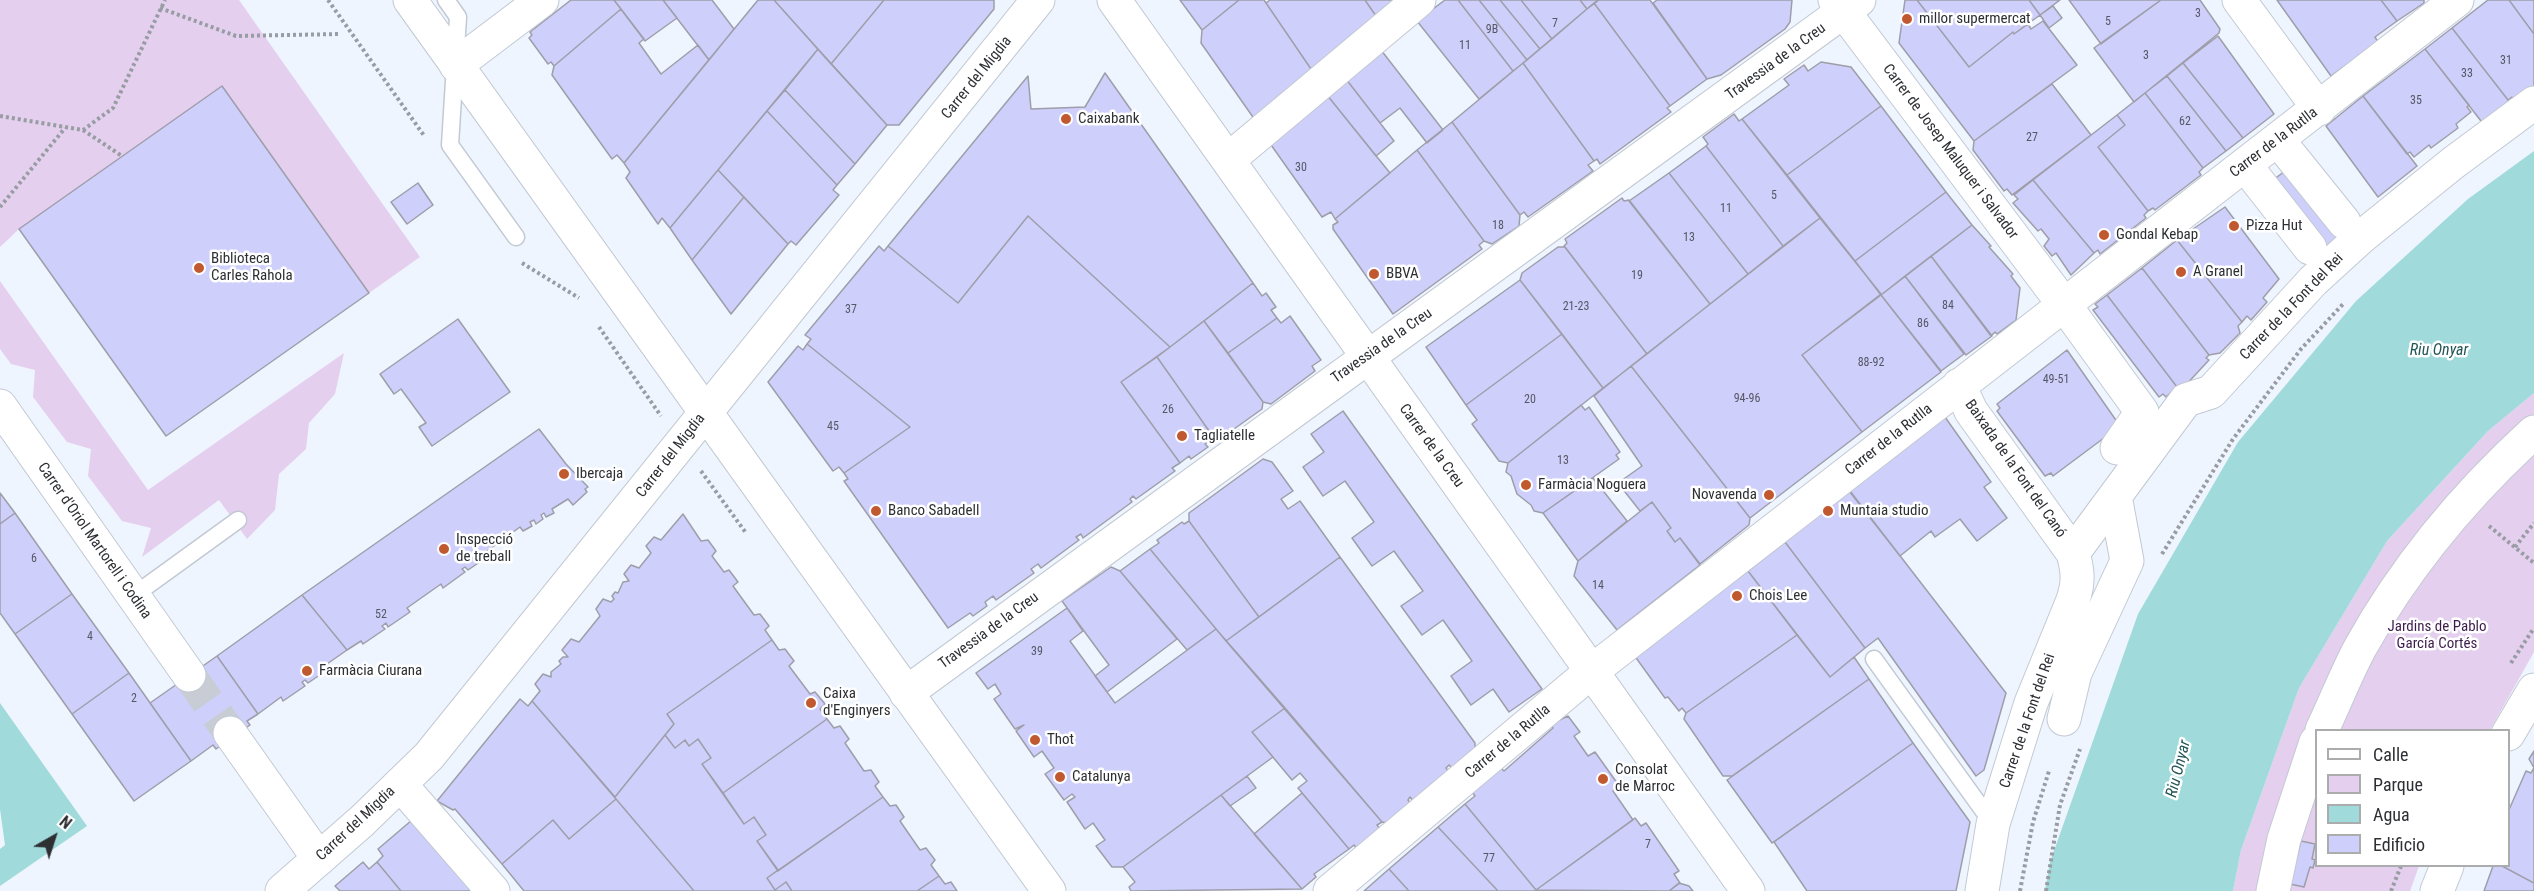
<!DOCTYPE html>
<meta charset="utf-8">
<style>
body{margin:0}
#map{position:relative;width:2534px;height:891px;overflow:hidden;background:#eff5fe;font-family:"Roboto Condensed",sans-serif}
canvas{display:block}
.legend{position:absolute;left:2315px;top:729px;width:195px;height:138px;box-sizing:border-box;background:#fff;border:2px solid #abacad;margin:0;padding:8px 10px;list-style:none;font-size:18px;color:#2d2f33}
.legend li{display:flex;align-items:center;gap:12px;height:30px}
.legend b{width:30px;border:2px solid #abacad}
.north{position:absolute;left:24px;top:807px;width:60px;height:60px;-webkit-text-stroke:4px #fff;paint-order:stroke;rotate:39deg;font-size:16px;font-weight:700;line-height:24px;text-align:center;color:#2d2f33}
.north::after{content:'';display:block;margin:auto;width:21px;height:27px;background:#2d2f33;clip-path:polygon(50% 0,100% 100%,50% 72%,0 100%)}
</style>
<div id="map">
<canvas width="2534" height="891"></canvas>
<ul class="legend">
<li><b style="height:8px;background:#fff"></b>Calle</li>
<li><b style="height:16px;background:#e4cfef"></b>Parque</li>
<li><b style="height:16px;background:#a0dadb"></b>Agua</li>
<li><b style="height:16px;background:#cfcffb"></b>Edificio</li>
</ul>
<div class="north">N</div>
</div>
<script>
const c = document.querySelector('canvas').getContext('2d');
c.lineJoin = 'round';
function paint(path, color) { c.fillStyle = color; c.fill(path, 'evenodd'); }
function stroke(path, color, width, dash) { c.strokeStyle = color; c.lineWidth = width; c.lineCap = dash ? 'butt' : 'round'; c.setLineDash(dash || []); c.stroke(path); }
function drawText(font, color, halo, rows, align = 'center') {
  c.font = font + ' "Roboto Condensed",sans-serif'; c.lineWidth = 5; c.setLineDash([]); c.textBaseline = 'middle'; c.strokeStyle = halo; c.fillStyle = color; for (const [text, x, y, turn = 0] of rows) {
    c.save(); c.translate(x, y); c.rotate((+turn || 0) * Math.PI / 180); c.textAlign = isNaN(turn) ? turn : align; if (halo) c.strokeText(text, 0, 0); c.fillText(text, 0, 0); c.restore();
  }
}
const green = new Path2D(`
 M0,0H239L420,257L369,293L222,86L19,229L0,247Z
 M0,281L148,490L344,353L335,394L309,423L306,449L279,474L275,510L247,539L219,500L142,557L151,528L122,521L88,476L91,449L67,442L33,397L35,370L11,364L0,349Z
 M2534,393V652L2490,730H2316V866H2419L2410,891H2233L2241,850L2299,688L2387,541L2488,431Z`);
const water = new Path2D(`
 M2534,151V393L2488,431L2387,541L2299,688L2241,850L2233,891H2045L2050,862L2138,614L2238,442L2356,301L2468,199Z
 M0,703L87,826L0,886V849L5,845L0,809Z`);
const building = new Path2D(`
 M571,0H614L621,9L554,66L551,62L548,64L529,38L532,35L530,32Z
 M614,0H663L677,18L645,41Z
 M663,0H712L734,29L709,60Z
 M758,0H774L818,49L670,228L662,218L658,224L626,178L630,172L624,163Z
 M774,0H884L831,64Z
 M884,0H994V9L899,125H887L831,64Z
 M1180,0H1239L1202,30Z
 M1239,0H1264L1311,69L1255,120L1201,43L1202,30Z
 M1270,0H1365L1378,19L1311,69L1266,3Z
 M1365,0H1400L1378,19Z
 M1445,0H1458L1513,71L1479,99L1417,21Z
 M1458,0H1479L1527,60L1513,71Z
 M1479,0H1500L1540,49L1527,60Z
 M1500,0H1521L1552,39L1540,49Z
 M1521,0H1580L1587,9L1552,39Z
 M1580,0H1599L1587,9Z
 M1599,0H1650L1707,79L1670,106L1594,3Z
 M1657,0H1792L1790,22L1785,29L1721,75L1707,79L1653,3Z
 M1905,0H1917L1969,67L2013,32L2014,34L2028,24L2031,29L2043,21L2077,65L1974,141L1899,43Z
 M1917,0H2029L2040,15L2014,34L2013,32L1969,67Z
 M2029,0H2060L2040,15Z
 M2069,0H2161L2101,44Z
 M2161,0H2200L2220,29L2219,33L2134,102L2094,48Z
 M2277,0H2381L2397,21L2375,37L2378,42L2331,76Z
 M2381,0H2424V3L2397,21Z
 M2488,0H2509L2534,34V89L2515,103L2512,97L2508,100L2452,28Z
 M2509,0H2534V34Z
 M1594,3L1670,106L1667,108L1671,112L1600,164L1597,159L1594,161L1523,63Z
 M2053,6L2062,18L2049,28L2040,15Z
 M621,9L644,39L639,43L661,74L698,45L709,60L624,163L617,155L612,159L552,75L554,66Z
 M2452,28L2508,100L2507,111L2492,122L2481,121L2425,49Z
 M2218,36L2274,114L2243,138L2183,63Z
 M818,49L887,125L855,164L785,90Z
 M2425,49L2469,105L2467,107L2471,112L2456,124L2458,128L2431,148L2429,145L2414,157L2410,152L2407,154L2363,96Z
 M1381,50L1443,130L1427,143L1400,108L1380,123L1346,79Z
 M1821,62L1851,67L1881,106L1787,175L1742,119L1789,85L1784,79L1804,65L1808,71Z
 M1523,63L1594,161L1588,165L1593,171L1528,217L1524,212L1520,215L1452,122Z
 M2183,63L2243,138L2226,151L2167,76Z
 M1105,73L1253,283L1170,347L1028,216L958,303L888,246L1028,76L1031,109L1085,107Z
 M2167,76L2226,151L2203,168L2145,93Z
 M1346,79L1394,141L1376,156L1327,95Z
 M2052,84L2091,135L2012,195L2007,189L2004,191L1973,150L1974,141Z
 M222,86L369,293L166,436L19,229Z
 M785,90L855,164L837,185L767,111Z
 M2145,93L2203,168L2199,172L2201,175L2155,210L2153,208L2148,211L2098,147L2125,125L2117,115Z
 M1327,95L1390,173L1335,219L1331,212L1322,217L1269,142Z
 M2363,96L2417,166L2378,197L2326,126Z
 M1881,106L1946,192L1855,261L1787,175Z
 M767,111L837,185L833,190L839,195L796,245L791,241L788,244L718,170Z
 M1734,114L1739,121L1742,119L1820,218L1783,246L1706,146L1708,144L1703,137Z
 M2117,115L2125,125L2098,147L2148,211L2144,215L2146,218L2100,254L2098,250L2094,253L2033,180Z
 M1452,122L1520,215L1519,226L1492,244L1484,241L1417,150Z
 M1706,146L1783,246L1748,274L1669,173Z
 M1417,150L1484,241L1479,245L1482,249L1393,314L1333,229V225L1338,222L1335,219Z
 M718,170L744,197L692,260L670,228Z
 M2285,171L2348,231L2321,251L2269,183Z
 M1669,173L1748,274L1710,304L1629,201Z
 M2033,180L2094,253L2071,275L2056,253L2052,256L2044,246L2049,239L2041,229L2038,231L2013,203L2018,199L2014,195Z
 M418,183L433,205L407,224L391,202Z
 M1946,192L1972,225L1881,295L1855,261Z
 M744,197L788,244L731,314L692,260Z
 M1622,198L1624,201L1629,200L1710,304L1647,354L1564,246L1567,243L1565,239Z
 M2225,207L2279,279L2263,298L2267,302L2251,320L2247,316L2242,322L2177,240Z
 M1028,216L1170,347L1121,382L1180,463L1172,468L1175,471L1136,499L1133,496L1130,499L1132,502L1083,538L1081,534L1076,537L1079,540L1041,568L1038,564L1031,569L1034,573L996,600L993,596L985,602L987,606L973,616L970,613L948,628L844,481L848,479L844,473L910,427L807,344L811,339L805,335L879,246L884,251L888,246L958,303Z
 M1820,218L1881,294L1802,355L1862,432L1750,518L1631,366Z
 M1972,225L1991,246L1989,247L2013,274L2011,276L2020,288L2016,320L1997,334L1995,332L1991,336L1931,256Z
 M2177,240L2242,322L2238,326L2240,333L2220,353L2209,355L2142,268Z
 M1558,247H1565L1647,354L1603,388L1520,280L1522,273Z
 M1931,256L1992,336L1966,355L1905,276Z
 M2142,268L2209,355L2206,358L2209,360L2183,388L2177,387L2107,295Z
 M1905,276L1964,354L1941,371L1881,295Z
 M1520,280L1562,334L1466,405L1426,347Z
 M1253,283L1262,296L1266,293L1276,307L1271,310L1277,318L1228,353L1204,321Z
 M1881,295L1941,372L1862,432L1802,355Z
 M2107,295L2177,387L2166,397L2163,394L2159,397L2093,310L2098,307L2095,304Z
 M1290,316L1321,360L1312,366L1315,371L1271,404L1263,402L1228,353L1277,318L1281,323Z
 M458,319L510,392L432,446L419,427L426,423L401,389L394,394L380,374Z
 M1204,321L1263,402L1262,409L1220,439L1214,438L1157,357Z
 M1562,334L1603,388L1508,463L1499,461L1472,424L1477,420L1466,405Z
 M807,344L910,427L844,473L839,467L833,471L768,382L798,346L803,350Z
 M2067,350L2120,426L2053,476L2051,473L2045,476L1997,411L2000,408L1997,404Z
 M1157,357L1214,438L1205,444L1208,447L1191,459L1189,456L1180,463L1121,382Z
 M1631,366L1750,518L1749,525L1700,564L1680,538L1675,542L1667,531L1671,528L1652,502L1640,511L1618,483L1642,466L1594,396Z
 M1581,405L1585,410L1589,407L1620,452L1616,455L1619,459L1543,513L1534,511L1531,505L1517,494L1511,476L1506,472L1508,463Z
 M1343,411L1542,689L1509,712L1493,689L1471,705L1451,676L1472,661L1443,620L1422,635L1401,606L1423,591L1394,551L1372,566L1352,538L1374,522L1345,481L1323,496L1303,467L1324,452L1311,434Z
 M1945,417L1991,482L1984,487L2007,518L1977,541L1960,519L1935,537L1931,531L1900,556L1846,487Z
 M539,429L566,464L588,487L585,489L587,492L573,505L568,499L552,509L554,513L546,517L544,513L541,515L543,519L536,524L534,520L530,522L532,526L523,531L520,527L487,551L490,555L468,570L465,567L462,569L465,572L443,588L441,584L407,608L410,612L388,627L386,623L382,626L385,629L363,644L361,641L347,650L302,595Z
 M1263,459L1272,462L1293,491L1281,499L1288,509L1300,501L1340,557L1259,617L1189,521V513Z
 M1593,478L1627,521L1578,561L1543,513Z
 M1844,491H1850L2006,693L1984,770L1976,776L1878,638L1865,648L1785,542L1786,536Z
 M0,493L15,513L0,524Z
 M1652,502L1671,528L1667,531L1675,542L1680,538L1700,565L1617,630L1574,576L1578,561Z
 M15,513L72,594L15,634L0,613V524Z
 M683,514L701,541L708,540L716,551L712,556L724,572L729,570L738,582L733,586L754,615L760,614L769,626L765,630L772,640L667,714L674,724L615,797L532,701L540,691L535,684L543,674L551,677V672L561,664L559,661L563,657H568L562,650L571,639L579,642L600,616L596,609L603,599L611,602L614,599L612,596L615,592L618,593L623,582L629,581L624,574L631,565L639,568L651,553L646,546L654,537L661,540Z
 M1189,521L1259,617L1226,641L1150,549L1159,543L1157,540L1182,522L1184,524Z
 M1785,542L1865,648L1830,677L1748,571Z
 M1150,549L1216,629L1187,650L1120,571Z
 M1340,557L1475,743V748L1452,768L1449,765L1446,768L1449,772L1414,802L1410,797L1408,800L1411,804L1389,823L1382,822L1226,641Z
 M1111,567L1120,571L1177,639L1107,692L1095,676L1109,665L1062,601Z
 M1748,571L1797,635L1686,713L1682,708L1679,711L1668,697L1665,698L1634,655L1736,575L1740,577Z
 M72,594L129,673L72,714L15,634Z
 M302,595L347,650L327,664L330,668L308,683L305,680L302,682L305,686L283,701L281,697L258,714L217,656Z
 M1067,608L1083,631L1070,641L1115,703L1216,629L1285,708L1252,732L1273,757L1123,867H1112L1096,846L1105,840L1093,823L1085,829L1067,802L1075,797L1072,794L1064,800L1045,774L1054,768L1042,751L1034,757L1016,731L1024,725L1015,729L994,699L1001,694L995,684L988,689L976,673Z
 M1797,635L1830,677L1854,657L1869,679L1732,776H1723L1684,719L1686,713Z
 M772,640L779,650L785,649L794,661L789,666L810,694L815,692L825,704L820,709L827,719L723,793L702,764L711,758L698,739L689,746L685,740L675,748L665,735L674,724L667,714Z
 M217,656L258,714L247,721L250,725L240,732L216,749L213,745L191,761L150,703Z
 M129,673L191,761L134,801L72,714Z
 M1869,679L1913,743L1772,843L1727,780Z
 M520,699L528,706L532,701L616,799L569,839L553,820L502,864L455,809L453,810L437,801Z
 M1285,708L1382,822L1377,825L1380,829L1357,849L1354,845L1349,849L1298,788L1307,781L1300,773L1292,780L1252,732Z
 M1568,716L1580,732L1574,736L1588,756L1595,752L1620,787L1613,791L1633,820L1536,890L1465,804L1475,796L1472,792L1500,767L1504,771L1553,728L1551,724Z
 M827,719L834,728L840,726L849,739L845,743L864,771L871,770L879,782L875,786L883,797L778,871L757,841L766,835L754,817L744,824L723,793Z
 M665,735L675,748L685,740L689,746L698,739L711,758L702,764L744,824L754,817L766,835L757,841L778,870L767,878L775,890L786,882L792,891H694L616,799L615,797Z
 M1913,743L1970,822L1956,891H1807L1774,842Z
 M2534,751V768L2529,759Z
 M2534,768V883L2502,866H2508V812L2526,771L2531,773Z
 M1247,776L1256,788L1230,806L1221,795Z
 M1302,793L1349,849L1314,874L1316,877L1302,889L1254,834Z
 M1221,795L1302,889L1131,891L1129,887L1135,882L1123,867Z
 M883,797L890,806L896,805L904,817L900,821L920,850L926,848L935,860L931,865L939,876L917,891H792L786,882L775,890L767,878Z
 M616,799L694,891H524L502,864L553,820L569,839Z
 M1465,804L1536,890L1537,891H1498L1438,827Z
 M1635,818L1641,826L1646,823L1679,871L1674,874L1680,883L1669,891L1536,890Z
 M412,820L471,889L468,891H401L377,862L383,856L378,849Z
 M1438,827L1498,891H1409L1389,869Z
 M2301,841L2315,844L2312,859L2315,860L2313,868L2310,867L2304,887L2290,884Z
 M363,862L369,869L377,862L401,891H340L335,886Z
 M2493,866H2502L2534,883V891H2484Z
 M1389,869L1409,891H1364Z
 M939,876L945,884L951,882L957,891H917Z
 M1679,883L1689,886L1693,891H1669Z`);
const streetTunnel = new Path2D(`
 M189,675L230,733`);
const path = new Path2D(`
 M328,0L425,137
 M160,8L236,36L340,34
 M0,116L83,130L113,108L165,0
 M83,130L122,156
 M0,207L65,128
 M522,263L579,298
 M599,327L661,416
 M701,471L746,533
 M2489,526L2534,563
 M2515,547L2534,523
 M2162,554L2233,439L2301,349L2344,303
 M2511,663L2534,628
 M2020,891L2033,822L2049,771
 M2046,891L2060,805L2080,749
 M2391,891L2401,866`);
const lane = new Path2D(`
 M446,0L458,17L450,145L516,237
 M133,596L238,520
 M1874,659L1993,824`);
const street = new Path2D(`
 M1114,0L1748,891
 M1835,0L2071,314L2142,412L2117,448
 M2239,0L2319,109
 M456,65L542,0
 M2278,140L2344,222
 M1228,160L1419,0
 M2245,165L2310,248
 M1959,385L1971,411L2073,553C2078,571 2079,582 2073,600L2031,703L1993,824L1982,891
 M0,406L189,675
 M2073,553L2186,400L2211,392L2313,281L2359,239L2453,163L2534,103
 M906,693L1859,0
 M2064,719L2075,673L2127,561L2115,496
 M2322,730C2335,703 2346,674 2360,648C2405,567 2466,494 2534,432
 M230,733L319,859
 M2508,734L2534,690
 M400,784L493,891
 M282,891L362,821L429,756L1038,0
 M1330,891L1592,671L2457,0
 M2273,891L2284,839L2316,742
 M2437,891L2447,866`);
const secondary = new Path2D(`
 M410,0L1049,891`);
const markers = [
 [1907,19,6,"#c0592f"],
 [1066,119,6,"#c0592f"],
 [2234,226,6,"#c0592f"],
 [2104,235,6,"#c0592f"],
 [199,268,6,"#c0592f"],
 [2181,272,6,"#c0592f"],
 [1374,274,6,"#c0592f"],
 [1182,436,6,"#c0592f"],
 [564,474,6,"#c0592f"],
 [1526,485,6,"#c0592f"],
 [1769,495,6,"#c0592f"],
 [876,511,6,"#c0592f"],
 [1828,511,6,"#c0592f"],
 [444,549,6,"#c0592f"],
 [1737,596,6,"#c0592f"],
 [307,671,6,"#c0592f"],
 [811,703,6,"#c0592f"],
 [1035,740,6,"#c0592f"],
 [1060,777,6,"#c0592f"],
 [1603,779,6,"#c0592f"]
];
const numberNames = [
 ["3",2198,14],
 ["5",2108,22],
 ["7",1555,24],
 ["9B",1492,30],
 ["11",1465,46],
 ["3",2146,56],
 ["31",2506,61],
 ["33",2467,74],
 ["35",2416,101],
 ["62",2185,122],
 ["27",2032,138],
 ["30",1301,168],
 ["5",1774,196],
 ["11",1726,209],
 ["18",1498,226],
 ["13",1689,238],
 ["19",1637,276],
 ["84",1948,306],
 ["21-23",1576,307],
 ["37",851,310],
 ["86",1923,324],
 ["88-92",1871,363],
 ["49-51",2056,380],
 ["94-96",1747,399],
 ["20",1530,400],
 ["26",1168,410],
 ["45",833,427],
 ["13",1563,461],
 ["6",34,559],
 ["14",1598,586],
 ["52",381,615],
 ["4",90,637],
 ["39",1037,652],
 ["2",134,699],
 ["7",1648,845],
 ["77",1489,859]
];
const poiNames = [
 ["millor supermercat",1919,19],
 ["Caixabank",1078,119],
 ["Pizza Hut",2246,226],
 ["Gondal Kebap",2116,235],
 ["Biblioteca",211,259],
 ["Carles Rahola",211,276],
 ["A Granel",2193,272],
 ["BBVA",1386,274],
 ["Tagliatelle",1194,436],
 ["Ibercaja",576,474],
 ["Farmàcia Noguera",1538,485],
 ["Novavenda",1757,495,"right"],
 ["Banco Sabadell",888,511],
 ["Muntaia studio",1840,511],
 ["Inspecció",456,540],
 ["de treball",456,557],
 ["Chois Lee",1749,596],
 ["Farmàcia Ciurana",319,671],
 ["Caixa",823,694],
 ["d'Enginyers",823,711],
 ["Thot",1047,740],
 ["Consolat",1615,770],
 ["de Marroc",1615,787],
 ["Catalunya",1072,777]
];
const streetNames = [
 ["Travessia de la Creu",1776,62,-36],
 ["Carrer del Migdia",977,78,-51],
 ["Carrer de la Rutlla",2274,143,-37],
 ["Carrer de Josep Maluquer i Salvador",1950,152,53],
 ["Carrer de la Font del Rei",2292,307,-46],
 ["Travessia de la Creu",1382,346,-35],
 ["Carrer de la Rutlla",1889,440,-38],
 ["Carrer de la Creu",1431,446,54],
 ["Carrer del Migdia",671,456,-52],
 ["Baixada de la Font del Canó",2015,469,55],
 ["Carrer d'Oriol Martorell i Codina",94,541,55],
 ["Travessia de la Creu",989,631,-36],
 ["Carrer de la Font del Rei",2028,721,-71],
 ["Carrer de la Rutlla",1508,742,-40],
 ["Carrer del Migdia",356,824,-43]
];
const parkNames = [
 ["Jardins de Pablo",2437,627],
 ["García Cortés",2437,644]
];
const waterNames = [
 ["Riu Onyar",2439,351],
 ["Riu Onyar",2179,769,-76]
];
paint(green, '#e4cfef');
paint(water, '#a0dadb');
paint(building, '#cfcffb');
stroke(building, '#9e9eaa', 1.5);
stroke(streetTunnel, '#c8cdd5', 33, [33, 16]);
stroke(lane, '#c2c9d3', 19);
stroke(street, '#c2c9d3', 35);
stroke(secondary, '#c2c9d3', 35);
stroke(path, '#989ca3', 4, [3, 3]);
stroke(lane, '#fff', 16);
stroke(street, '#fff', 33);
stroke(secondary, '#fff', 33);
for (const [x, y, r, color] of markers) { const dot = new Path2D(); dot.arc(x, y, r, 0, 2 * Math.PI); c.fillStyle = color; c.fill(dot); stroke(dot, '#fff', 2); }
drawText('12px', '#565765', null, numberNames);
drawText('15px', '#2d2f33', '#fff', poiNames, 'left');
drawText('15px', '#2d2f33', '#fff', streetNames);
drawText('15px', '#3e1d4d', '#fff', parkNames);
drawText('italic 16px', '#225556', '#fff', waterNames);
</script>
